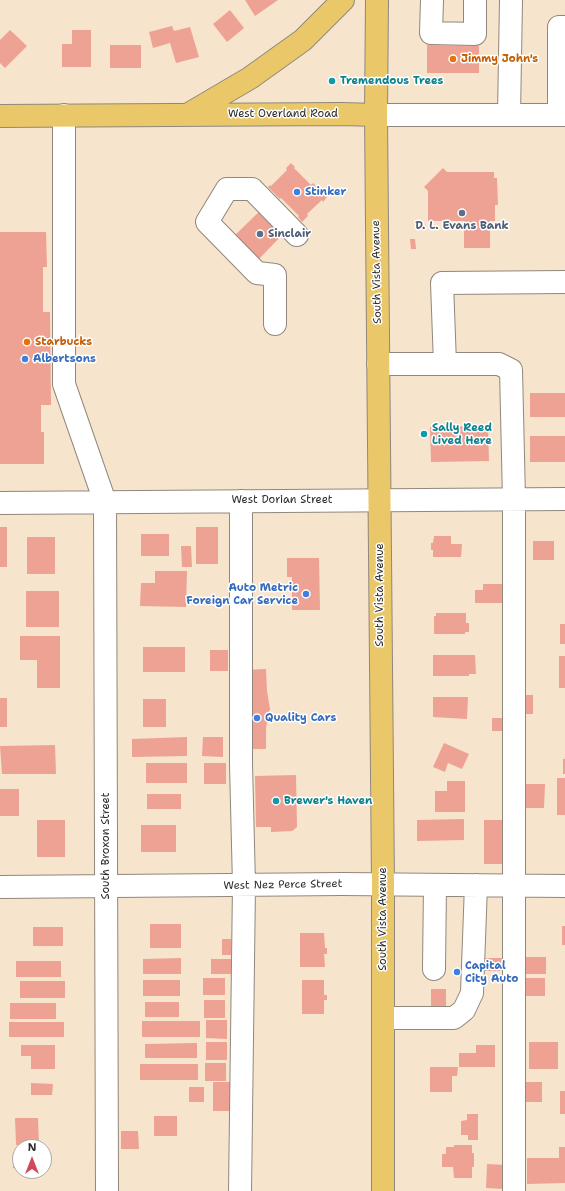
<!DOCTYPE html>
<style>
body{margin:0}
#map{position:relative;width:565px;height:1191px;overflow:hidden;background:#f6e4cd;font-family:"Shantell Sans",sans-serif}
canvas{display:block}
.north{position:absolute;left:12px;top:1139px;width:40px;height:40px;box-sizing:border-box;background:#fff;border:1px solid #aaa;border-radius:50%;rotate:0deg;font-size:11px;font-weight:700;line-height:16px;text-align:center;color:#2b2b2b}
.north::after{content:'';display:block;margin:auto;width:14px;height:18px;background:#d1495b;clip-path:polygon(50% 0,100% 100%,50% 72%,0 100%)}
</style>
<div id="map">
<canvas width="565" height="1191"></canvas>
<div class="north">N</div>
</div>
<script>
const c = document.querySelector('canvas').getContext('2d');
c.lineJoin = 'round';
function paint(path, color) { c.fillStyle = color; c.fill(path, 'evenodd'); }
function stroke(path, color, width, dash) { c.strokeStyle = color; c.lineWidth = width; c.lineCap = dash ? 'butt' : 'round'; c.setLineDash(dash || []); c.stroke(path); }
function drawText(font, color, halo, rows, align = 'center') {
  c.font = font + ' "Shantell Sans",sans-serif'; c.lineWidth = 3; c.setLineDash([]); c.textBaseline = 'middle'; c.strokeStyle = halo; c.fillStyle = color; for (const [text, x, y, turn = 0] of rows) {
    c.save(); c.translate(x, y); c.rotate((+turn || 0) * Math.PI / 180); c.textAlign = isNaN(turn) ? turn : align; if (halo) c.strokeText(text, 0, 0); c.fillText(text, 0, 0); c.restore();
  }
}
const building = new Path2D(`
 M245,0H278L255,16Z
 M230,10L244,28L227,42L213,24Z
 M172,26L174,31L190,27L199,57L176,63L170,43L153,48L149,32Z
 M10,30L27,46L5,68L0,63V40Z
 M72,30H91V67H62V44H72Z
 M110,45H141V68H110Z
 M427,45L479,46V73H427Z
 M291,163L295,167L294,168L311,185L313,183L327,197L323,202L322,200L307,214L308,216L302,222L298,217L299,216L281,198L280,199L268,187L270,185L271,186L287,170L286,168Z
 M443,168L447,172H494V178H497L498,205H495V221H490V248H464V221H428V191L424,187Z
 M263,208L286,231L258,260L234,236Z
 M0,232H46L47,267H43V312H50L51,405H41V432H44V464H0Z
 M410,239H415L416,249H411Z
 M530,393H565V417H530Z
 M488,426L489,461L431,462L430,427Z
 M530,436H565V462H530Z
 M0,527H7V567H0Z
 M196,527H218V564H196Z
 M141,534H169V556H141Z
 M434,536H451V544H462L461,557H433V550H431V543H433Z
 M27,537H55V574H27Z
 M533,541H554V560H533Z
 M181,546H191L192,567H182Z
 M287,558H319L320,610H292V577H287Z
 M155,571H187L186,607L140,606L141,583H155Z
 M483,584H505V603H475V590H483Z
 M26,591H59V627H26Z
 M436,613H466V623H469V632H465V634H434V616H436Z
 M560,624H565V644H560Z
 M20,636H60V688H37V660H20Z
 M143,647H185V672H143Z
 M210,650H228V671H210Z
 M433,655H475L476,674H469V676H433Z
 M559,656H565V688H559Z
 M266,669L267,691L270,709L266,728V749H244L243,670Z
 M521,695H533V714H521Z
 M433,697H468L467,719L433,717Z
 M0,698H7V727H0Z
 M143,699H166V727H143Z
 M492,718H507V731H492Z
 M187,737V756L132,757V739Z
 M203,737H223V757L202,756Z
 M444,743L469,754L462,769L448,763L445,772L433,767Z
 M55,745L56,774H2L0,746Z
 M563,759H565V774H563Z
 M146,763H187V783H146Z
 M204,763H226V784H204Z
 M296,775L297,827L292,831L271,832V827H256L255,776Z
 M557,778H565V815H557Z
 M447,781H465V812H435V791H447Z
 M523,784H545L544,808H522Z
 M0,789H19V816H0Z
 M147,794H181V809H147Z
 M464,819V840L417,841V820Z
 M37,820H65V857H37Z
 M484,820H507V864H484Z
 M141,825H176V852H141Z
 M150,924H181V948H150Z
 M562,926H565V945H562Z
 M33,927H63V946H33Z
 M300,933H324L325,948H327V954H324L325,967H300Z
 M222,939H231V955H222Z
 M525,957H546V974H525Z
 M181,958V974H143V959Z
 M485,958H502V971H485Z
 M211,959H231V974H211Z
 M16,961H61V977H16Z
 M203,978H225V995H203Z
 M525,978H545V996H525Z
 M143,980H180V996H143Z
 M302,980H324V995H327V1000H324V1014H302Z
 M20,981H65V998H20Z
 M431,989H446V1010H431Z
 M204,1000H225V1018H204Z
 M145,1002H179V1017H145Z
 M10,1003H56V1019H10Z
 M206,1020H227V1039L206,1038Z
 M142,1021H200V1037H142Z
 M9,1022H64V1037H9Z
 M206,1042H227V1060H206Z
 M529,1042H558V1069H529Z
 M197,1043V1058H145V1044Z
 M21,1045H55V1069H31V1056H21Z
 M476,1045H495V1067H459V1053H476Z
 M205,1063H226V1081H205Z
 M140,1064H198V1080H140Z
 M430,1067H458L457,1076H452V1092H430Z
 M213,1082H230V1111H213Z
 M520,1082H542V1102H520Z
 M31,1083L53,1084L52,1095H31Z
 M189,1087H204V1102H189Z
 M560,1091H565V1114H560Z
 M467,1114H478V1140H468V1135H461V1121L467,1120Z
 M154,1116H177V1136H154Z
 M15,1118H38L39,1145H16Z
 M121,1131H138L139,1149H121Z
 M454,1145H472V1153H474V1167H472V1178H454L453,1167H442V1154H446V1147H454Z
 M559,1147H565V1183L527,1184V1158H559Z
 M13,1155H20V1168H13Z
 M487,1164L506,1165L505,1189L486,1188Z`);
const minor = new Path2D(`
 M432,0L431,33L475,34V0
 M64,115V384L105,502L107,1191
 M376,115H565
 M509,115L511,0
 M559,115V27H565
 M275,324V275L257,273L207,222L227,189H252L297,235
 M378,364H499L511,370L514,499V1191
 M445,364L442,283L565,282
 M0,503L565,499
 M0,887L342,884L565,886
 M434,969L435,885
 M383,1018H454L464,1010L472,993L476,885
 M240,1191L244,885L241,764V501`);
const major = new Path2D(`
 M377,0L376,115L383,884V1191
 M187,115L250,78L303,40L343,0
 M0,116L342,114L376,115`);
const markers = [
 [453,59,4,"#e8710a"],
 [332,81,4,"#0f9aa8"],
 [297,192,4,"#3f7fe0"],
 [462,213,4,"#5c6f8a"],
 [260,234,4,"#5c6f8a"],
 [27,342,4,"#e8710a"],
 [25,359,4,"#3f7fe0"],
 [424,434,4,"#0f9aa8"],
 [306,594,4,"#3f7fe0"],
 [257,718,4,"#3f7fe0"],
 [276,801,4,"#0f9aa8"],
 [457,972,4,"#3f7fe0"]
];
const foodNames = [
 ["Jimmy John's",461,59],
 ["Starbucks",35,342]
];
const cultureNames = [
 ["Tremendous Trees",340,81],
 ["Sally Reed",432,428],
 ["Lived Here",432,441],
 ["Brewer's Haven",284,801]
];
const streetNames = [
 ["West Overland Road",283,114],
 ["South Vista Avenue",377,272,-91],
 ["West Dorian Street",282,500],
 ["South Vista Avenue",380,595,-90],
 ["South Broxon Street",106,846,-90],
 ["West Nez Perce Street",283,885,-1],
 ["South Vista Avenue",383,919,-90]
];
const shopNames = [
 ["Stinker",305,192],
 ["Albertsons",33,359],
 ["Auto Metric",298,588,"right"],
 ["Foreign Car Service",298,601,"right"],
 ["Quality Cars",265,718],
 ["Capital",465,966],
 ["City Auto",465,979]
];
const serviceNames = [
 ["D. L. Evans Bank",462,226],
 ["Sinclair",268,234,"left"]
];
paint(building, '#eda293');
stroke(minor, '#90887c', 24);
stroke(major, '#90887c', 24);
stroke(minor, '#fff', 22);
stroke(major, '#eac769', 22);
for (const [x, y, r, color] of markers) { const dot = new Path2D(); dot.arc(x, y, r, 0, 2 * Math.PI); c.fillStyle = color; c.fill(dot); stroke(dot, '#fff', 1.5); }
drawText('bold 11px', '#c56008', '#fff', foodNames, 'left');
drawText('bold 11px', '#0d838f', '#fff', cultureNames, 'left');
drawText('11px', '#2b2b2b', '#fff', streetNames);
drawText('bold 11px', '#366cbe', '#fff', shopNames, 'left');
drawText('bold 11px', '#4e5e75', '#fff', serviceNames);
</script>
